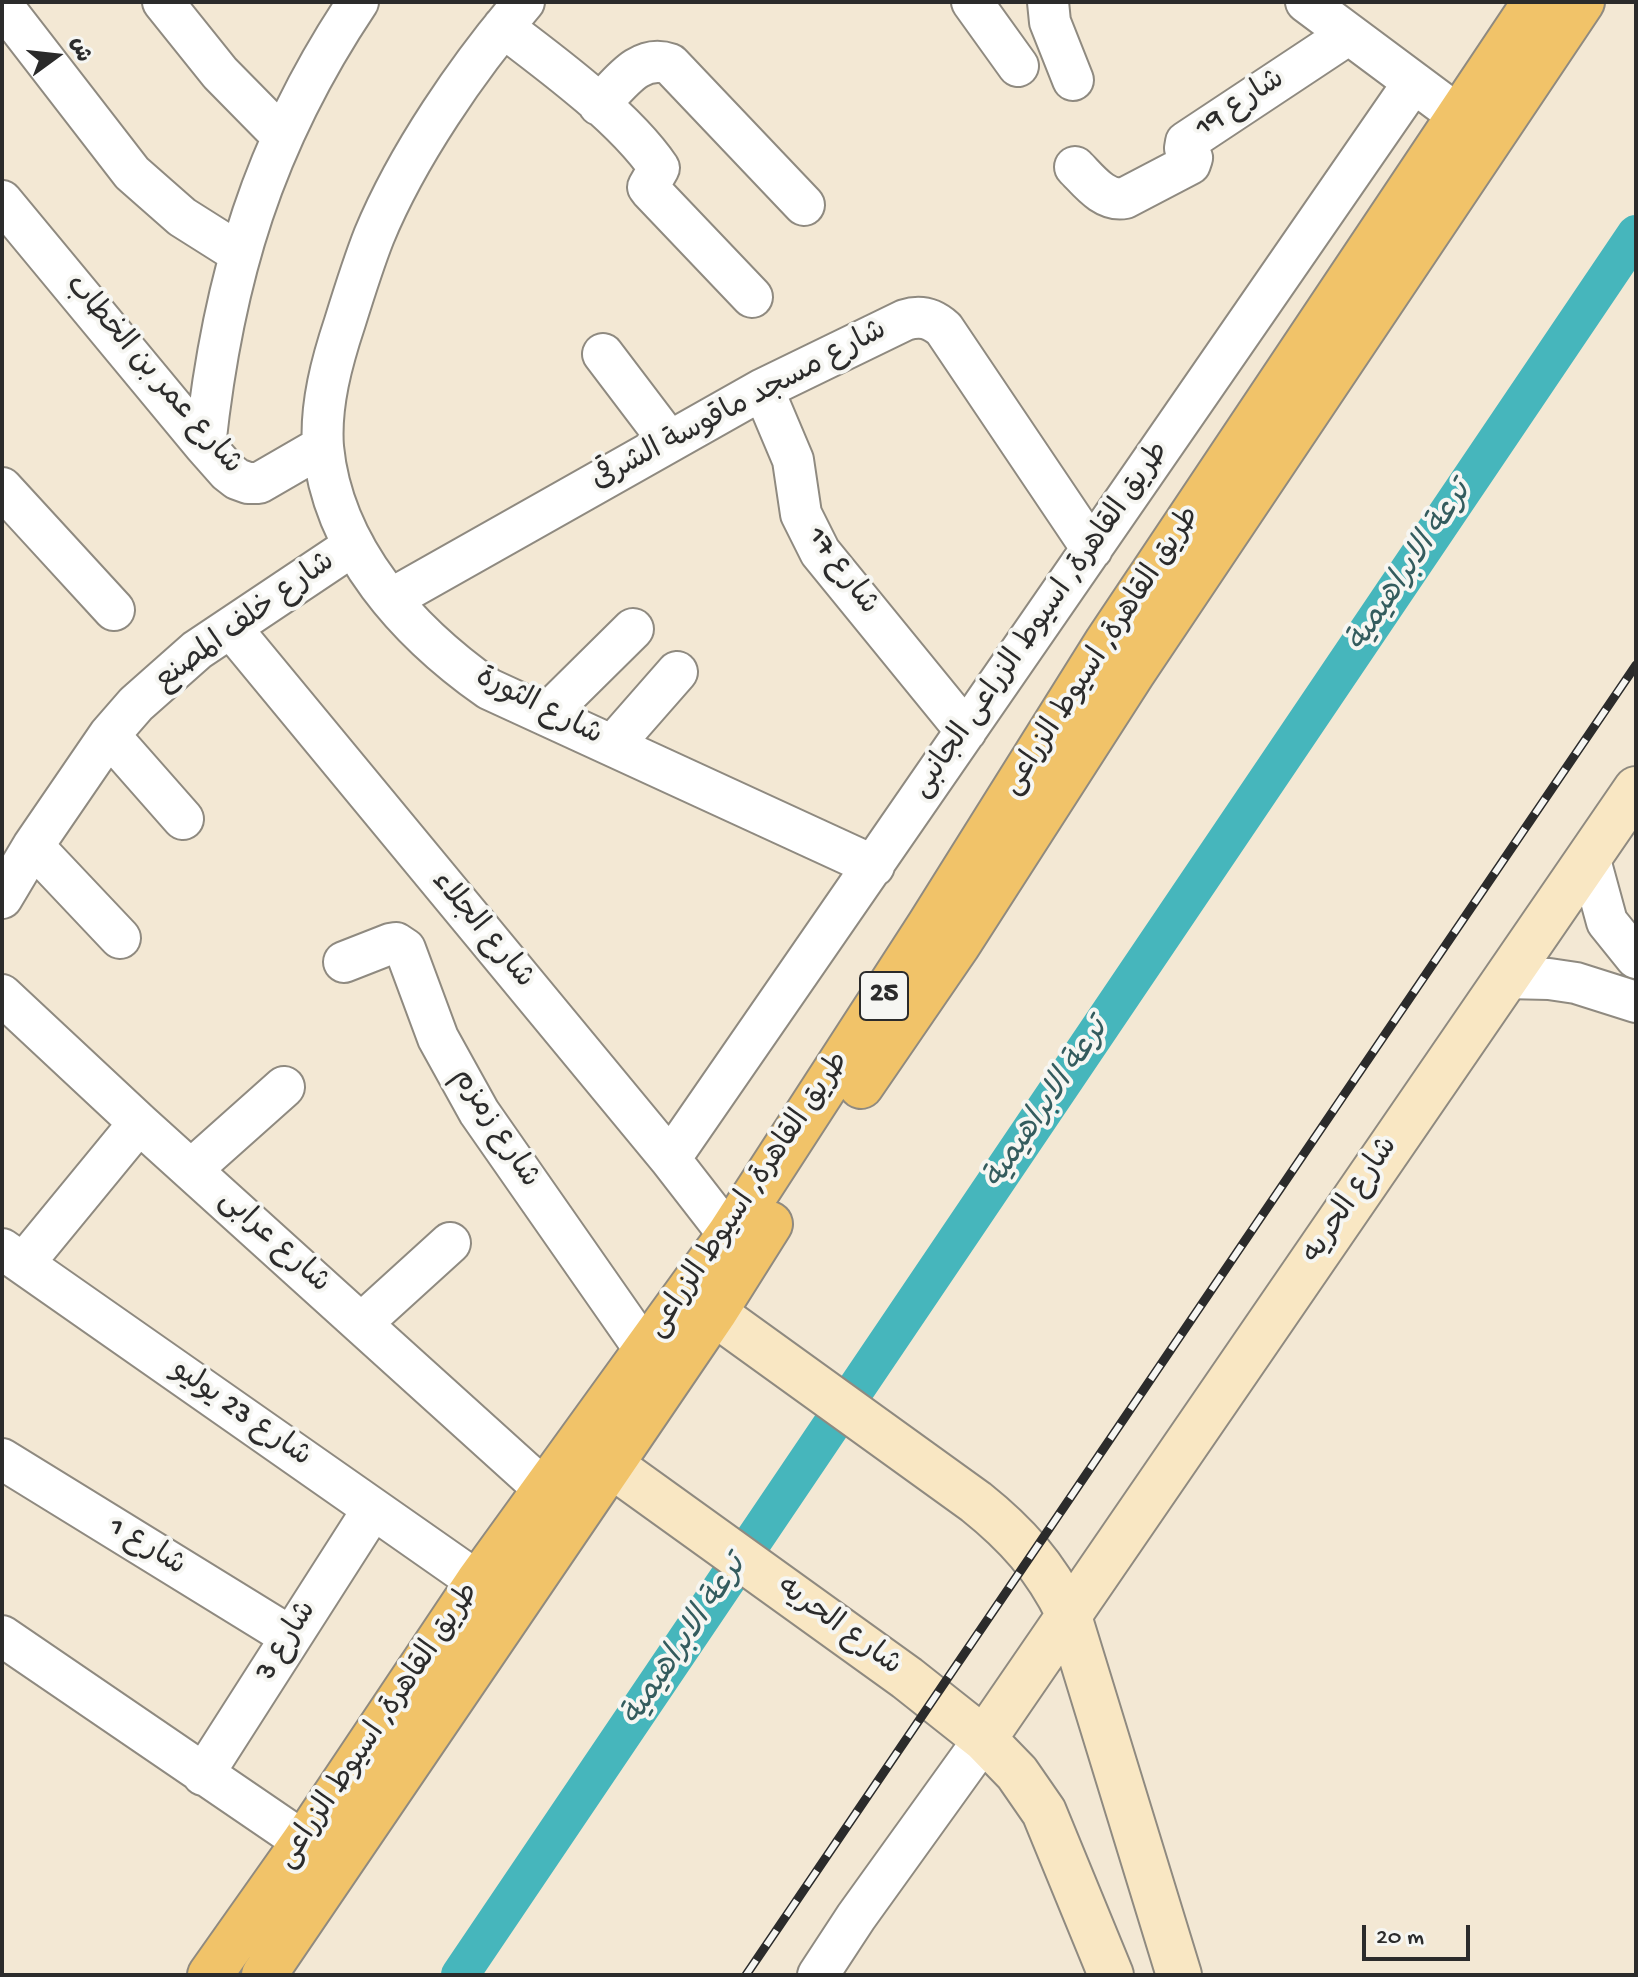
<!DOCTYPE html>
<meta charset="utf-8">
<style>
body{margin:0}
#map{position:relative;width:1638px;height:1977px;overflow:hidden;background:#f3e8d4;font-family:"Gochi Hand","Playpen Sans Arabic",sans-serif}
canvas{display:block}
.frame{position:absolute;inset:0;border:4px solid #2b2b2b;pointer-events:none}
.north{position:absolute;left:16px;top:16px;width:80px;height:80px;-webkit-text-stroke:6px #f6f6f2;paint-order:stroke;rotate:75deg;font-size:22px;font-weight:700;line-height:32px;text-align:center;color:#2b2b2b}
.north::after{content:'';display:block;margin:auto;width:28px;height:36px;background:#2b2b2b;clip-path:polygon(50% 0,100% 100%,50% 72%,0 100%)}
.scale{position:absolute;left:1362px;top:1925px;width:108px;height:36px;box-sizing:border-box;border:4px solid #2b2b2b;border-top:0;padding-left:10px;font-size:24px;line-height:28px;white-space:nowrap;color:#2b2b2b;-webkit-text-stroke:6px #f6f6f2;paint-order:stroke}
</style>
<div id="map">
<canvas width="1638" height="1977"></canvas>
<div class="frame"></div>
<div class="north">ش</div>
<div class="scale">20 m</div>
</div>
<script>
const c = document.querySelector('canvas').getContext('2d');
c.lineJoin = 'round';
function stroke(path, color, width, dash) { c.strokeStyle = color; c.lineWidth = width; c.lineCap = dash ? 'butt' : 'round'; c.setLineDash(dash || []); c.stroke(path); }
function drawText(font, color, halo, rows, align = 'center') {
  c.font = font + ' "Gochi Hand","Playpen Sans Arabic",sans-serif'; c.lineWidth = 8; c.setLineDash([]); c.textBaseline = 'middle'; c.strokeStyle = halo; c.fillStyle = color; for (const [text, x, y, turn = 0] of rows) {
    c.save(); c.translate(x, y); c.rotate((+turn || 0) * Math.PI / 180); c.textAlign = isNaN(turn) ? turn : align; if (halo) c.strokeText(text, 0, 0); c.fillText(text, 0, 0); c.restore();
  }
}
const canal = new Path2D(`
 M460,1975L1636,234`);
const minor = new Path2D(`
 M163,2L220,73L282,136
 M524,2C468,67 407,156 374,236C363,264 354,293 345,322C332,361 320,405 323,447C333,550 408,632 489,689L874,866
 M972,2L1018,66
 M1048,2L1050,22L1073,80
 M1306,2L1459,116
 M2,5L132,173L182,217L239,253
 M503,27C552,64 625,118 659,168L648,187L651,191L752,297
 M599,105C619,85 639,53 670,64L804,205
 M1075,167C1089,181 1104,202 1125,198L1190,164L1192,158L1185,148L1186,142L1349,34
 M2,201L205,446L228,472L237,479L248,483H259L323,446
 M603,354L669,441
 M763,389L793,460L801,514L820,552L966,731
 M205,446C223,278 263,144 358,2
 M2,488L114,610
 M391,599L763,389L905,320C921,315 932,318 944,329L1092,549
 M231,628L670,1159L729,1235
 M546,715L633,629
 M109,735L183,819
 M613,745L677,672
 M33,846L120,938
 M1589,856L1607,922L1636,958
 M2,898L33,846L109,735L136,704L197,650L354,545
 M344,962L390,944L396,943L405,949L438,1038L479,1112L645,1350
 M1505,978L1549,979L1576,983L1636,1002
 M2,995L139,1123L545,1490
 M670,1159L1413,83
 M192,1169L284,1087
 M2,1249L478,1582
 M24,1263L139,1123
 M362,1323L450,1243
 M2,1459L291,1637
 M2,1636L304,1842
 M203,1775L373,1509
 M818,1975L856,1917L984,1739`);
const secondary = new Path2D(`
 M714,1313L976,1502C1016,1534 1046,1567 1068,1613L1179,1975
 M611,1465L907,1678L984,1739L1017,1773L1044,1812L1111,1975
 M984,1739L1636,789`);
const trunk = new Path2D(`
 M861,1086L957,946L1133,672L1582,2
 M210,1975L304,1842L478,1582L729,1235L929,926L1107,642L1535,2
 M264,1975L714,1313L770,1224`);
const rail = new Path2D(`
 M746,1975L1636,665`);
const shields = [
 [884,996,48]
];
const shieldNames = [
 ["25",884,996]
];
const streetNames = [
 ["شارع 19",1241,105,-33],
 ["شارع عمر بن الخطاب",152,376,49],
 ["شارع مسجد ماقوسة الشرقى",740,407,-28],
 ["شارع 17",841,572,54],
 ["طريق القاهرة, اسيوط الزراعى الجانبى",1042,621,-55],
 ["شارع خلف المصنع",246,623,-36],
 ["طريق القاهرة, اسيوط الزراعى",1103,652,-57],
 ["شارع الثورة",538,708,27],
 ["شارع الجلاء",481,931,50],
 ["شارع زمزم",494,1129,57],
 ["طريق القاهرة, اسيوط الزراعى",750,1196,-56],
 ["شارع الحريه",1352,1201,-56],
 ["شارع عرابى",273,1243,42],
 ["شارع 23 يوليو",240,1415,35],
 ["شارع 1",146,1548,32],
 ["شارع الحريه",838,1628,36],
 ["شارع 3",288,1642,-58],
 ["طريق القاهرة, اسيوط الزراعى",380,1727,-56]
];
const waterNames = [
 ["ترعة الابراهيمية",1411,568,-56],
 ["ترعة الابراهيمية",1048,1105,-56],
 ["ترعة الابراهيمية",686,1642,-56]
];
stroke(canal, '#46b6bc', 38);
stroke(minor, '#8f8a80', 44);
stroke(secondary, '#8f8a80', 48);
stroke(trunk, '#8f8a80', 48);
stroke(minor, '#fff', 40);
stroke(secondary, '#f9e7c3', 44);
stroke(trunk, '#f1c369', 44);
stroke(rail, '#2b2b2b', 9);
stroke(rail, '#f6f6f2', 6, [18]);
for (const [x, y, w] of shields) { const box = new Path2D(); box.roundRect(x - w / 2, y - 24, w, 48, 6); c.fillStyle = '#f6f6f2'; c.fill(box); stroke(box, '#2b2b2b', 2); }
drawText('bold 28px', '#2b2b2b', null, shieldNames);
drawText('30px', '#2b2b2b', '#f6f6f2', streetNames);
drawText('italic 32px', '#345c5e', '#f6f6f2', waterNames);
</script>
